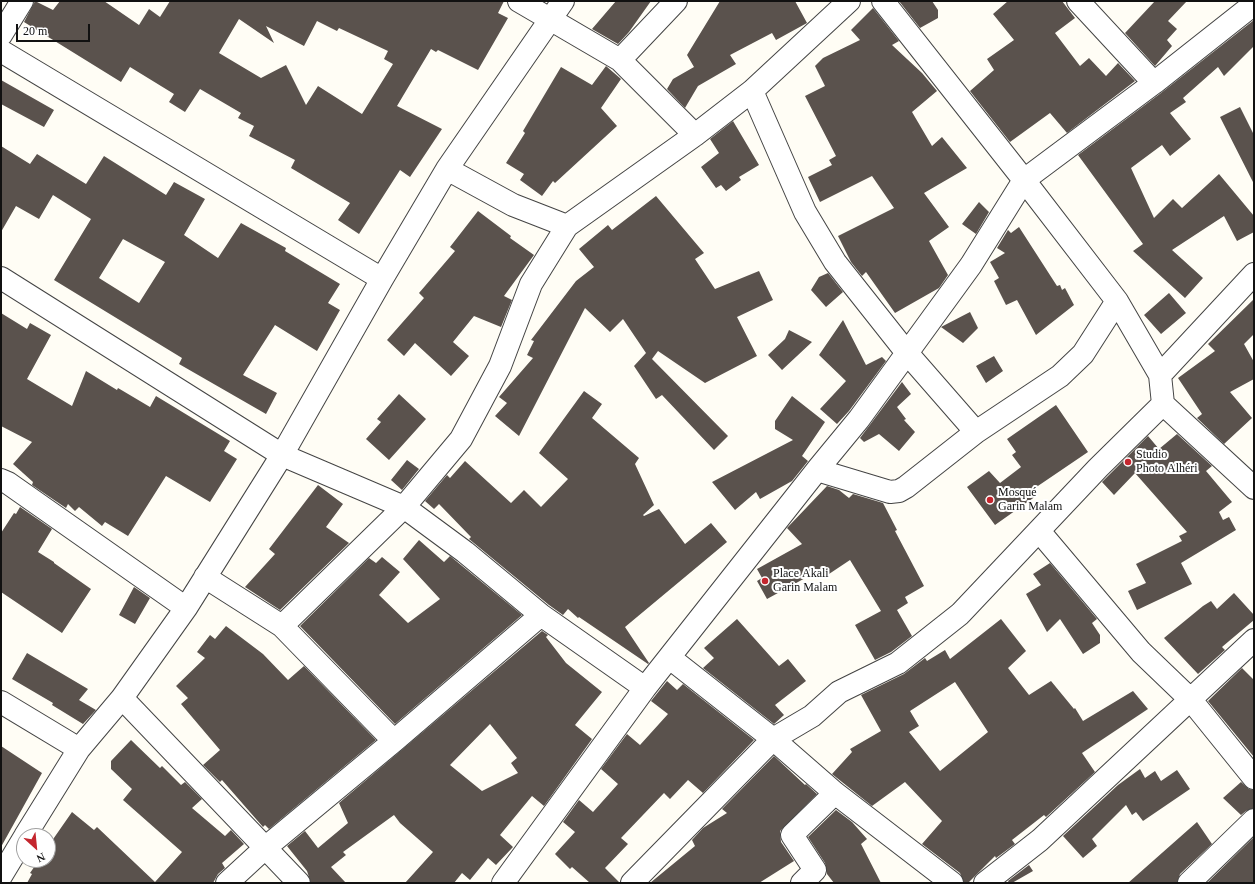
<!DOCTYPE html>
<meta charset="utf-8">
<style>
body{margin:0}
#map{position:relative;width:1255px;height:884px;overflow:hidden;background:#fffdf5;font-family:Georgia,serif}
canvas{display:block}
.frame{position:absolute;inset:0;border:2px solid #111;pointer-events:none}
.north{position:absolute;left:16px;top:828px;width:40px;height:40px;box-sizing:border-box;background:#fff;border:1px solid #a0a0a0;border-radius:50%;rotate:153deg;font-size:11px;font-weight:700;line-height:16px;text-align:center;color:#111}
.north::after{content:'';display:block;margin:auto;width:14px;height:18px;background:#c4262e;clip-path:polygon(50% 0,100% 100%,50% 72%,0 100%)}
.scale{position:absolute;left:16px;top:24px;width:74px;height:18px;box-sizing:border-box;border:2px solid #111;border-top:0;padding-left:5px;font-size:12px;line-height:14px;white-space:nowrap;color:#111;-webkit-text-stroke:3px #fff;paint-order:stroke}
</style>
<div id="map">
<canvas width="1255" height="884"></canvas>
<div class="frame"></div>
<div class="north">N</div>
<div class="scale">20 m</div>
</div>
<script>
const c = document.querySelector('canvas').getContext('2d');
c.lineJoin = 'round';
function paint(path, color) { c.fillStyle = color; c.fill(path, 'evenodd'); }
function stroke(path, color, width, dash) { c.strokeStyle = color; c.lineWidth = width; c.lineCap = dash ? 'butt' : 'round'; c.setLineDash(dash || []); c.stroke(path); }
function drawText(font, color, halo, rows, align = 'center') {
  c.font = font + ' Georgia,serif'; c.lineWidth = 4; c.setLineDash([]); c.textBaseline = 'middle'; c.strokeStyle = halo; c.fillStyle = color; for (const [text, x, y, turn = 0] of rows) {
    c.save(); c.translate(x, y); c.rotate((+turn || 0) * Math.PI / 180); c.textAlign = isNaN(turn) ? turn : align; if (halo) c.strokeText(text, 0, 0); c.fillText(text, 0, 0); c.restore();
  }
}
const building = new Path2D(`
 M35,1L53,10L60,1H104L139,25L149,9L160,17L170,1H504L498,13L508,18L478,70L438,50L436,52L431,49L397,106L442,129L410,177L400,170L359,234L338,220L350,203L291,168L295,160L249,136L254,126L238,118L241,113L200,89L185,112L169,102L174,94L130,67L121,82L24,22ZM239,19L274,43L266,26L304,46L317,21L337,31L339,28L388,51L384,59L393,64L362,114L318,86L306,105L286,65L261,78L219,53Z
 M616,1H651L629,32L618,44L592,29Z
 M720,1H795L807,23L776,40L772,33L730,55L736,64L698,86L685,108L667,89L673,79L694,67L687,55Z
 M899,1H932L938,10V18L920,28Z
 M1008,1H1062L1075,18L1055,33L1080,66L1089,58L1106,76L1118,63L1135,81L1067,133L1050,113L1010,142L970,91L994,70L987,59L1014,40L993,14Z
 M1155,1H1187L1168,21L1177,29L1167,40L1172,46L1155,66L1125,33Z
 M873,8L899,41L892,45L922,73L937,91L912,112L932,146L942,137L967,168L924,193L949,227L929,241L948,275L939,288L895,313L866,272L862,276L851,262L838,236L894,208L872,176L820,202L808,177L832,165L829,160L836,156L805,96L825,86L815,66L823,58L860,40L851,30Z
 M1254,20V46L1224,76L1218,67L1183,98L1186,102L1170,113L1191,139L1170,156L1162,145L1131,168L1154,218L1173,199L1182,208L1219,174L1254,216V232L1237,241L1224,216L1172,250L1203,278L1185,298L1133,251L1143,244L1078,155L1161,93Z
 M606,66L621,79L601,108L617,126L555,183L553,181L542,196L520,180L524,174L506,163L525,133L523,131L561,67L592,85Z
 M1,80L54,110L44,127L1,104Z
 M1240,107L1254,135V184L1220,117Z
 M733,121L759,165L739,177L741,180L726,191L721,185L716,188L701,167L719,153L710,139Z
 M1,146L30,164L37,154L86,184L104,156L166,195L174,182L205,199L184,235L218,258L241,223L286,248L285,251L340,284L328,303L340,310L317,351L275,325L243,375L277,393L266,414L179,364L182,358L54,280L91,219L53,195L39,219L16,206L1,232ZM123,239L165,262L139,303L99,278Z
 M656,196L704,253L695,259L715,289L759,271L773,300L737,317L757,356L705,383L658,351L652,359L728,436L714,450L662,395L656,399L634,366L646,353L623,319L610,332L585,308L519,436L495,416L507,403L499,397L533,358L527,355L534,341L531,340L576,281L594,267L579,249L608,225L612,230Z
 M979,202L989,212L976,234L962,224Z
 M478,211L511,236L510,238L534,255L504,296L512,300L501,327L474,316L453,342L469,356L451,376L415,343L404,356L387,340L424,298L419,293L455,251L450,247Z
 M1019,227L1057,286L1060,285L1062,290L1065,288L1074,305L1036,335L1017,300L1006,305L994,281L999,278L990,262L1005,253L997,248L1008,230L1011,233Z
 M828,273L843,292L826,307L811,290L819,277Z
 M1169,293L1186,313L1161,334L1144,315Z
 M1254,299V334L1244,344L1254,362V379L1230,392L1252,418L1224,444L1197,418L1202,414L1178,378L1215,351L1208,344Z
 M970,312L978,328L963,343L941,327Z
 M1,313L27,329L30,323L51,335L27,379L72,406L86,371L117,390L118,388L150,407L156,396L230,441L224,451L237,459L210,502L166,476L128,536L105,522L102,526L79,507L75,511L68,504L66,508L32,485L33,482L13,464L32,442L1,426Z
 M843,320L866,365L882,357L886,361L849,411L837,424L820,409L846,381L819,355Z
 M789,330L812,342L782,370L768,355L785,339Z
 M994,356L1003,371L986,383L976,366Z
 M902,382L911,394L897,407L906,419L904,420L915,432L899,451L879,434L864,442L860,438Z
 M584,391L602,404L592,418L639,458L635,464L654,505L643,515L644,516L659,509L685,544L711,523L727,542L625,627L649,663L648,664L579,617L578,618L568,609L563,615L549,605L469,539L471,537L439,504L434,509L425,501L447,475L450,478L465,461L511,503L524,490L541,507L568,479L539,453Z
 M399,394L426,419L389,460L366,439L381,422L377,419Z
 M792,396L825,422L802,456L808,461L792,481L760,499L756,492L735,510L712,482L793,440L775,429V421Z
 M1056,405L1088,452L1032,490L1036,496L995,525L967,487L989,471L1000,483L1021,467L1012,455L1016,452L1007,439Z
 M1177,434L1212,466L1206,471L1232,502L1219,512L1223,520L1229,517L1236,530L1181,563L1192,584L1137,610L1128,591L1146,583L1136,564L1182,541L1179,536L1187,532L1135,473L1114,495L1102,482L1148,436L1159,449Z
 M407,460L419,469L402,490L391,480Z
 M318,485L343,504L326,527L349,543L280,610L245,587L275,554L269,549Z
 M827,486L839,490L849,498L853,494L883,503L897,530L895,531L924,586L905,597L908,603L897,610L912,636L891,652L875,660L855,625L881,611L850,560L823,578L818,571L767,599L757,581L762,578L757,569L802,544L787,528Z
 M20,507L52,529L38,552L54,562V563L91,589L62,633L1,592V533L14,513L16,514Z
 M419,540L444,562L450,556L522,615L395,724L300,626L369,558L376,563L382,557L400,572L379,595L408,623L440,599L403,559Z
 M1050,563L1097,619L1092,623L1100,635V643L1083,654L1060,619L1047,632L1026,594L1041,585L1033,574Z
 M134,587L150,598L135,624L119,615Z
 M1234,593L1254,615V620L1222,647L1225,650L1198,674L1164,638L1203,606L1211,601L1217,609Z
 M737,619L779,666L788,659L806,681L775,705L784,715L774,724L703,668L714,658L704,648Z
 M1001,619L1026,651L1008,668L1029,695L1051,681L1074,709L1075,708L1083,721L1133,691L1148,709L1082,753L1095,772L1046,817L1044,815L1012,840L1015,844L996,858L995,856L968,883H964L960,873L922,844L942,821L905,782L872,806L832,774L852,752L850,749L881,731L861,695L904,674L925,658L927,661L945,650L950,659ZM955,682L988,732L940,771L909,732L919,726L910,711Z
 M226,626L263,654L288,680L304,666L376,740L269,829L265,825L263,827L222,780L220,782L203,765L220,750L181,704L188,698L176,686L205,658L197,652L210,635L215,639Z
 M542,631L548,635L546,637L566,663L602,692L575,725L592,739L544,806L532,796L500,835L513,847L496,865L488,858L470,880L462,873L454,883H405L433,852L400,823L394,815L343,852L346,855L331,867L346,883H311L307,871L287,846L305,831L318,848L348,823L339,803ZM490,724L517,758L511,763L518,773L482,791L450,765Z
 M27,653L88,689L79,700L96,710L83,724L52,705L53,703L12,679Z
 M1242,668L1254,680V757L1208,701Z
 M667,681L677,690L683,684L754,740L703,793L688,780L670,799L664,793L621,838L628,844L605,868L620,883H590L572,867L570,869L555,854L575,832L563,822L579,800L593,812L618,784L601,769L627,734L640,745L668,714L651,701Z
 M131,740L160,768L162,766L181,785L185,782L202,799L192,808L225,836L231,830L244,844L222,863L225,868L218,874L213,883H27L32,874L30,873L39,860H48L49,845L72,812L94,830L97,827L155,882L182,852L123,800L132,789L111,769V761Z
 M1,746L42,773L1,847Z
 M774,756L805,785L806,784L817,794L780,831L781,842L794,861L759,883H650L695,846L692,840L703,828L727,813L722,809Z
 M1140,769L1145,778L1155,771L1161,781L1177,770L1190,789L1143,821L1136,812L1132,815L1126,805L1092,839L1097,846L1083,858L1063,836L1118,785Z
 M1241,782L1249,789L1254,790V808L1246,811L1241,815L1223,798Z
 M836,810L852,822L867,839L861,844L881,883H834L827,874L825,863L808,837Z
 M1197,822L1212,844L1180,874L1177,883H1128Z
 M1254,837V883H1207Z
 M1029,865L1033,871L1012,883H1009L1008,881Z`);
const minor = new Path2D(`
 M519,1L620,60L695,135
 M883,1L1024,180L1117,301L1160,375L1163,404L1254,488
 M1078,1L1154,83
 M1,35L22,1
 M1,51L382,279
 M620,60L676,1
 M752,91L805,212L835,262L907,353L976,432
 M447,169L513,205L567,226L695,135L752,91L849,1
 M1,278L282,455L404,507L465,552L541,615L645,688
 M1160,375L1254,274
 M817,470L859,419L971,265L1024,180L1154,83L1254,4
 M1,480L8,483L186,608
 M1039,531L1141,652L1191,700L1254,778
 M205,577L282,626L394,741
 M282,626L404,507L461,439L500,366L531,284L567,226
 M670,658L773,739L835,793L952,883
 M122,698L299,883
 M1,702L79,749
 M25,836L79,749L122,698L186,608L282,455L382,279L447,169L563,1
 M1,876L24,838
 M227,883L265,848L394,741L541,615
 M503,883L645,688L817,470L890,492L899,491L906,487L976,432L1060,376L1083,354L1117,301
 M632,883L773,739L812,716L839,692L898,663L960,614L1098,468L1163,404
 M802,883L815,870L792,835L835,793
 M985,883L1040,840L1254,640
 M1189,883L1254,820`);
const markers = [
 [1128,462,4,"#c4262e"],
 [990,500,4,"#c4262e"],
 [765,581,4,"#c4262e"]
];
const poiNames = [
 ["Studio",1136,455],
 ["Photo Alhéri",1136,469],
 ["Mosqué",998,493],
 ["Garin Malam",998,507],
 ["Place Akali",773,574],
 ["Garin Malam",773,588]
];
paint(building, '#5a524d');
stroke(minor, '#444', 24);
stroke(minor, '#fff', 22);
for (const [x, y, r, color] of markers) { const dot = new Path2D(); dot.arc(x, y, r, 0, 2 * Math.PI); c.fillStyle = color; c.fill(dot); stroke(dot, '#fff', 1.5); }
drawText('12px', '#111', '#fff', poiNames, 'left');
</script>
